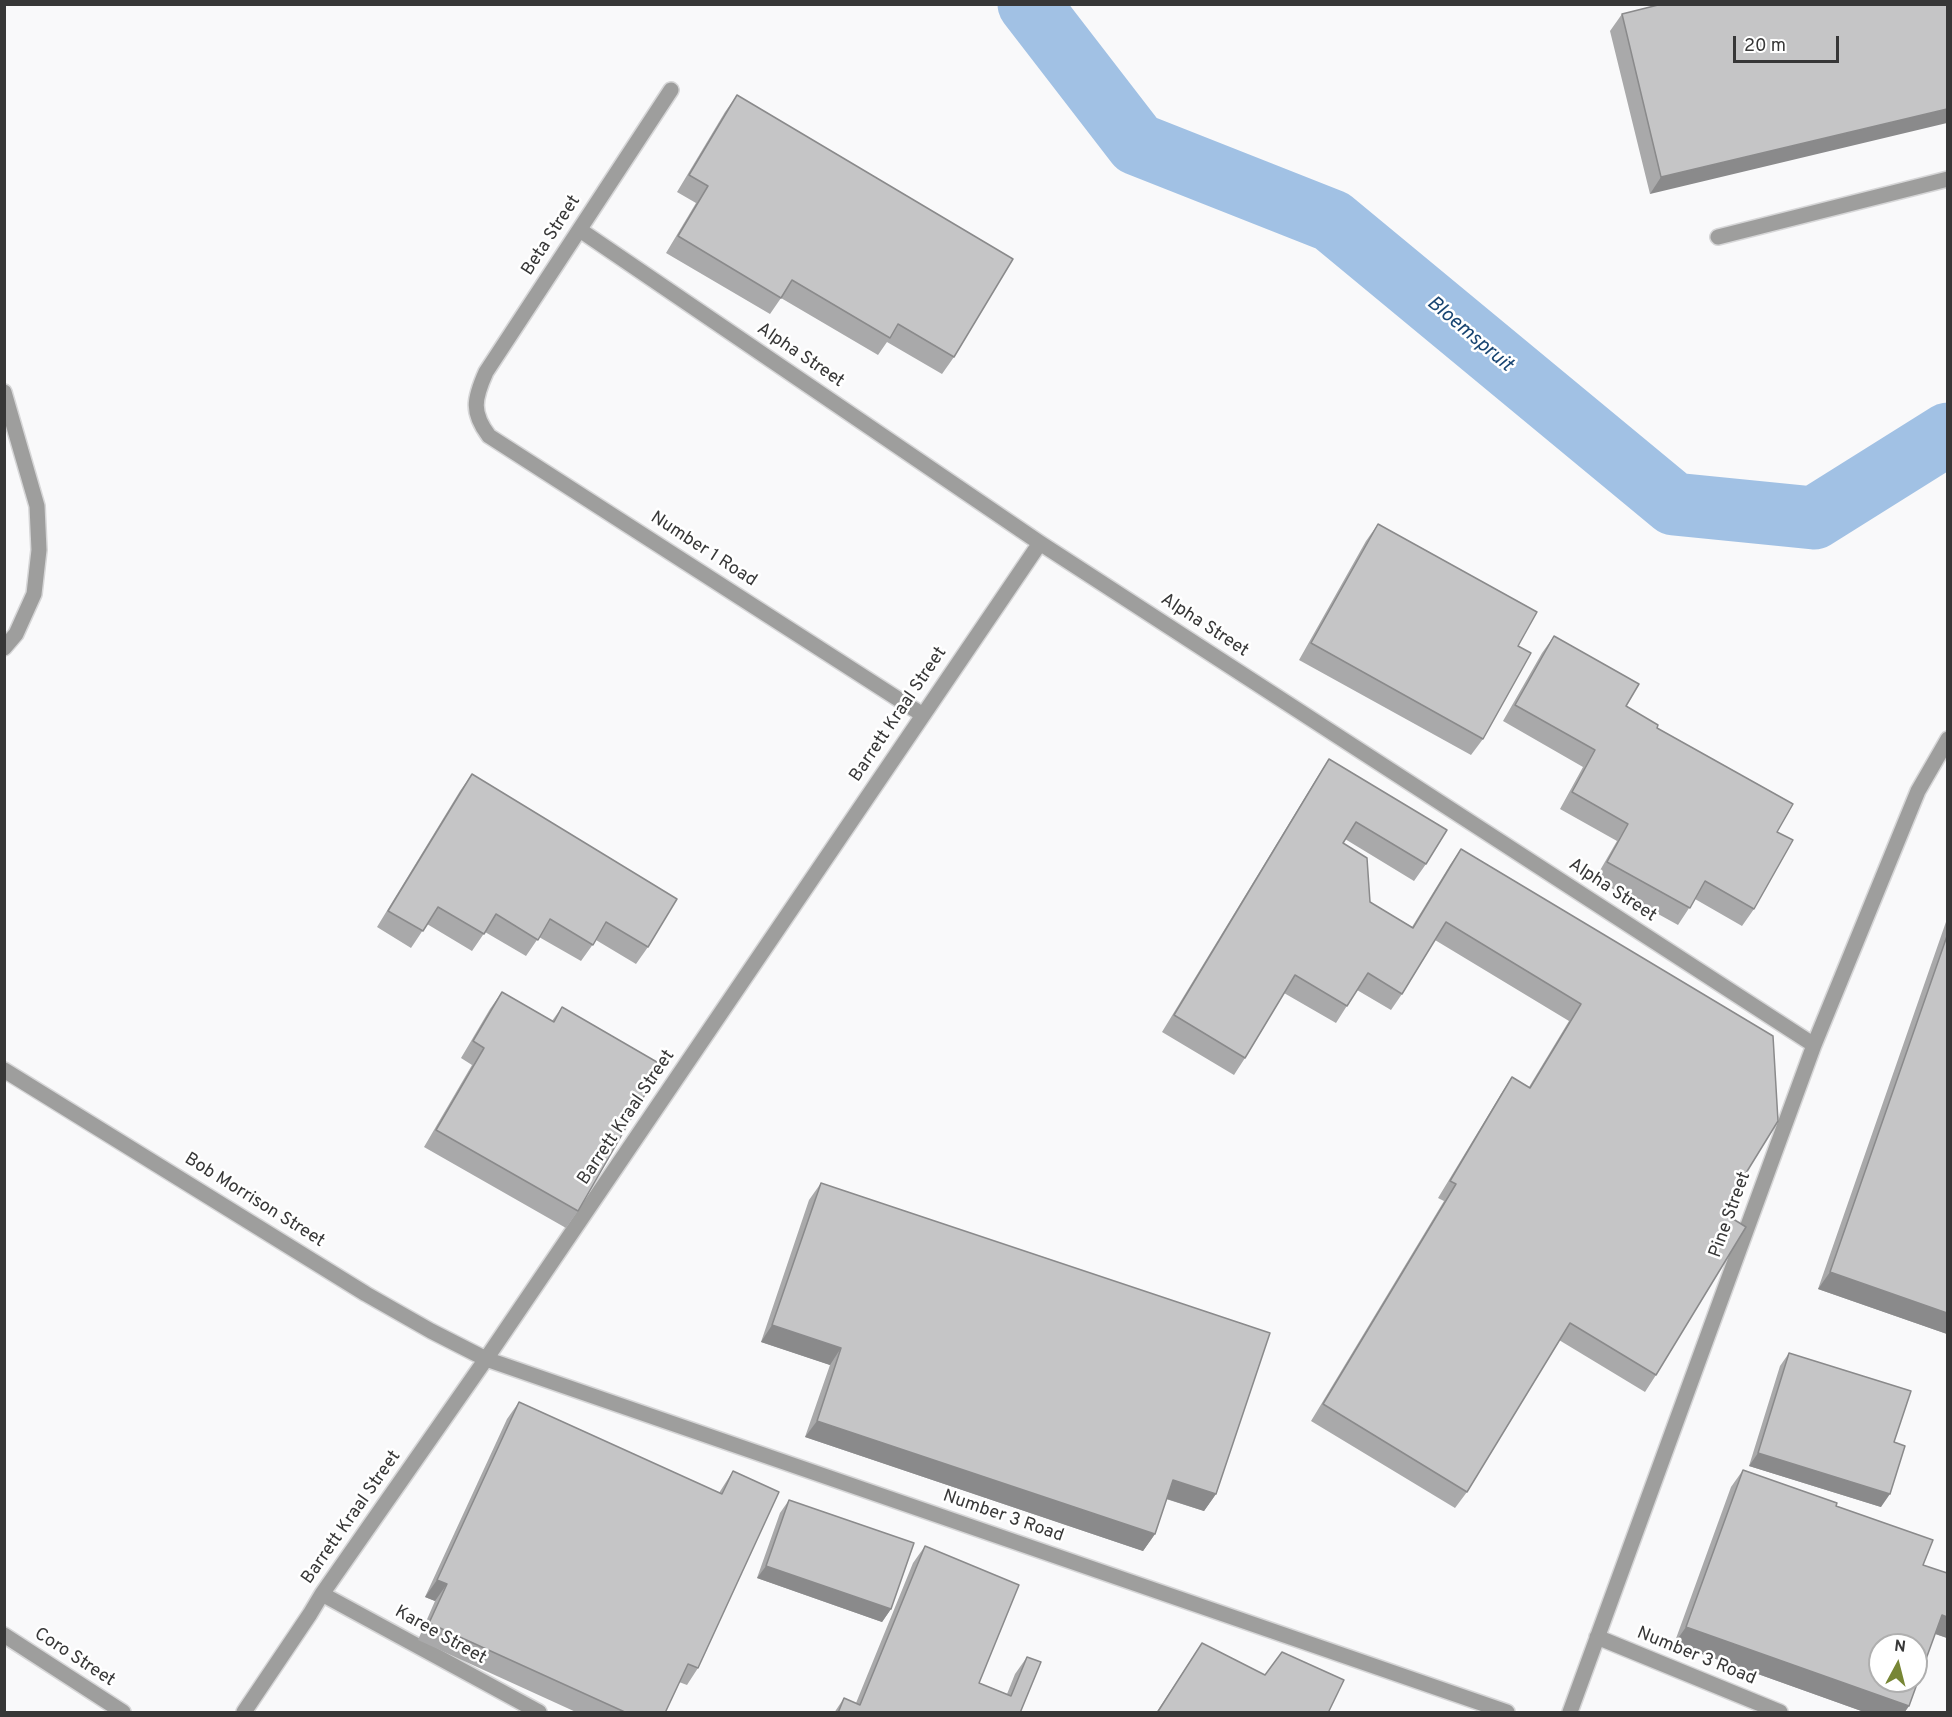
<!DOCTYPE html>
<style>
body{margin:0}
#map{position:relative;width:1952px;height:1717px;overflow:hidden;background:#f9f9fa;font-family:Overpass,sans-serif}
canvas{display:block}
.frame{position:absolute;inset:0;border:6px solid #373737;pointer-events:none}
.north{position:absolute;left:1868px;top:1633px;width:60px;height:60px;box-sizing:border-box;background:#fff;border:2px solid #afafaf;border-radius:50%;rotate:7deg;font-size:16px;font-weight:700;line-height:24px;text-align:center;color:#373737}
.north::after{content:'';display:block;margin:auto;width:21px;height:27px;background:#778635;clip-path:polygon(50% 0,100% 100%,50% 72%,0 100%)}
.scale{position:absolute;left:1733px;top:36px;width:106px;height:27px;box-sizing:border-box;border:3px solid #373737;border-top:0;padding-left:8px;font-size:18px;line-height:21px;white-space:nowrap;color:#373737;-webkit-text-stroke:4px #fff;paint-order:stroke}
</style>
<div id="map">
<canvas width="1952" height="1717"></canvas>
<div class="frame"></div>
<div class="north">N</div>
<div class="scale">20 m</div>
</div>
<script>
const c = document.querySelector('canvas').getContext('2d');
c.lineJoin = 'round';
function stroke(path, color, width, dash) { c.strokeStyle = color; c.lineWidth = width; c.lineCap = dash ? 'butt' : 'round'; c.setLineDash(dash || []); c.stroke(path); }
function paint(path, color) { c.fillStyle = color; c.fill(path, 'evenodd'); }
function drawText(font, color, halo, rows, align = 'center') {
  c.font = font + ' Overpass,sans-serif'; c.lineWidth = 5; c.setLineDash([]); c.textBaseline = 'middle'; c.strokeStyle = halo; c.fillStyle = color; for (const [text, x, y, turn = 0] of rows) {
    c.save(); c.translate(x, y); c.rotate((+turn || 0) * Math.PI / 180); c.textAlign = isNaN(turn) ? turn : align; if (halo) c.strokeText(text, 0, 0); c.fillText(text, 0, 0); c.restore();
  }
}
const river = new Path2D(`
 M1029,4L1137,144L1332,221L1674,504L1814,518L1948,434`);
const minor = new Path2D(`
 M671,90L486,372C474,399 471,412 489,436L923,715
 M580,230L1040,543L1814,1045
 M1718,237L1948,179
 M4,392L37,506L39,550L34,594L16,634L4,648
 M4,1070L366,1294L431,1331L486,1359L1507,1712
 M322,1594L539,1712
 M4,1635L123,1712
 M1597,1637L1780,1712
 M244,1712L310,1614L322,1594L486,1359L1040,543
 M1570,1712L1814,1045L1918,791L1948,739`);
const wall = new Path2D(`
 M1947,4L1650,194L1610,31L1622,14Z
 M737,95L954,357L942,374L887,342L878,355L781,298L770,314L666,253L696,203L677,192L725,112Z
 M1378,524L1518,646L1483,739L1471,755L1299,660L1366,541Z
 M1554,636L1626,706L1657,728L1777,832L1754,909L1742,926L1695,899L1678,925L1595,879L1617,841L1560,809L1583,767L1503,721L1542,653Z
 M1329,759L1426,864L1414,881L1345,839L1343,843L1370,902L1412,927L1450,865L1461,849L1773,1036L1722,1212L1656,1375L1645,1392L1559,1340L1467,1492L1455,1508L1311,1421L1444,1201L1438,1198L1501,1094L1512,1077L1529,1087L1569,1021L1435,940L1402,994L1391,1010L1357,990L1336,1023L1284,993L1245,1058L1234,1075L1162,1032L1318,776Z
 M472,774L648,947L636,964L596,940L581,961L539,937L526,956L485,932L472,951L427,924L411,948L377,927L460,791Z
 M1947,919V1334L1818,1289Z
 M502,992L552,1021L562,1007L578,1211L566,1228L424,1147L472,1065L461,1058L490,1009Z
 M821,1183L1216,1494L1204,1511L1166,1499L1155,1534L1143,1551L805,1437L830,1365L761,1342L809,1200Z
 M1789,1353L1894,1442L1881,1507L1749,1466L1780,1366Z
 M519,1402L719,1493L733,1471L698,1668L687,1685L679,1682L665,1713H578L418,1640L435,1601L425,1597L507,1419Z
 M1743,1470L1836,1506L1923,1565L1947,1573V1638L1935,1634L1909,1706L1904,1713H1867L1674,1644L1731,1487Z
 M789,1500L891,1609L882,1622L757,1578L780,1513Z
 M925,1546L979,1683L1007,1694L1015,1674L1027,1657L1020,1713H834L844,1698L856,1703L913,1563Z
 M1202,1643L1265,1675L1328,1713H1156Z`);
const shadedWall = new Path2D(`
 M1947,109V123L1650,194L1661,177Z
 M1830,1272L1947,1313V1334L1818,1289Z
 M772,1325L841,1348L830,1365L761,1342Z
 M817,1421L1155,1534L1143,1551L805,1437Z
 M1758,1453L1890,1494L1881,1507L1749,1466Z
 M1173,1480L1216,1494L1204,1511L1161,1497Z
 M766,1566L891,1609L882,1622L757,1578Z
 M437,1580L447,1584L435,1601L425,1597Z
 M1942,1615L1947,1617V1638L1930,1632Z
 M1686,1627L1909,1706L1904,1713H1867L1674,1644Z`);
const building = new Path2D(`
 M1662,4H1947V109L1661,177L1622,14Z
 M737,95L1013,259L954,357L898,324L890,338L792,280L781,298L678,236L708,186L689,175Z
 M1378,524L1537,612L1518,646L1531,653L1483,739L1311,643Z
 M1554,636L1639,684L1626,706L1658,725L1657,728L1793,804L1777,832L1793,840L1754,909L1705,881L1690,908L1607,862L1628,824L1572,792L1595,750L1515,705Z
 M1329,759L1447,830L1426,864L1356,822L1343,843L1367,858L1370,902L1413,928L1461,849L1773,1036L1778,1121L1722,1212L1746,1227L1656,1375L1570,1323L1467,1492L1323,1404L1456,1184L1450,1181L1512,1077L1530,1088L1581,1004L1446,922L1402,994L1368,973L1347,1006L1295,975L1245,1058L1174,1015Z
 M472,774L677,899L648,947L606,922L593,945L550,919L538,940L496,914L484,934L438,907L423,931L388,911Z
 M1947,936V1313L1830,1272Z
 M502,992L554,1022L562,1007L662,1065L578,1211L436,1130L484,1048L473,1041Z
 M821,1183L1270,1333L1216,1494L1173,1480L1155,1534L817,1421L841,1348L772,1325Z
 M1789,1353L1911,1391L1894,1442L1905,1446L1890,1494L1758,1453Z
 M519,1402L722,1494L733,1471L779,1492L698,1668L688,1664L665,1713H627L429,1623L447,1584L437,1580Z
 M1743,1470L1837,1503L1836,1506L1933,1540L1923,1565L1947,1573V1617L1942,1615L1909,1706L1686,1627ZM1880,1645H1916V1681H1880Z
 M789,1500L914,1543L891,1609L766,1566Z
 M925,1546L1019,1585L979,1683L1011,1696L1027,1657L1041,1662L1020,1713H838L844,1698L860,1705Z
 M1202,1643L1265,1675L1282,1652L1344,1680L1328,1713H1157Z`);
const streetNames = [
 ["Beta Street",552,236,-57],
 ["Alpha Street",800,356,34],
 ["Number 1 Road",703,550,33],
 ["Alpha Street",1204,626,33],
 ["Barrett Kraal Street",899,715,-56],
 ["Alpha Street",1612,891,33],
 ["Barrett Kraal Street",627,1118,-56],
 ["Bob Morrison Street",254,1201,32],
 ["Pine Street",1731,1215,-70],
 ["Number 3 Road",1003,1517,19],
 ["Barrett Kraal Street",352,1518,-55],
 ["Karee Street",440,1636,29],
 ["Number 3 Road",1696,1657,22],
 ["Coro Street",74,1658,33]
];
const waterNames = [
 ["Bloemspruit",1469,335,40]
];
stroke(river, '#a1c1e4', 63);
stroke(minor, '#d6d6d7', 18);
stroke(minor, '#9e9e9d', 15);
paint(wall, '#a9a9aa');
paint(shadedWall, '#8a8a8b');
paint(building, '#c5c5c6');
stroke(building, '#8a8a8b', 1.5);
drawText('18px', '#373737', '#fff', streetNames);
drawText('italic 20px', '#184572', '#fff', waterNames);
</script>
